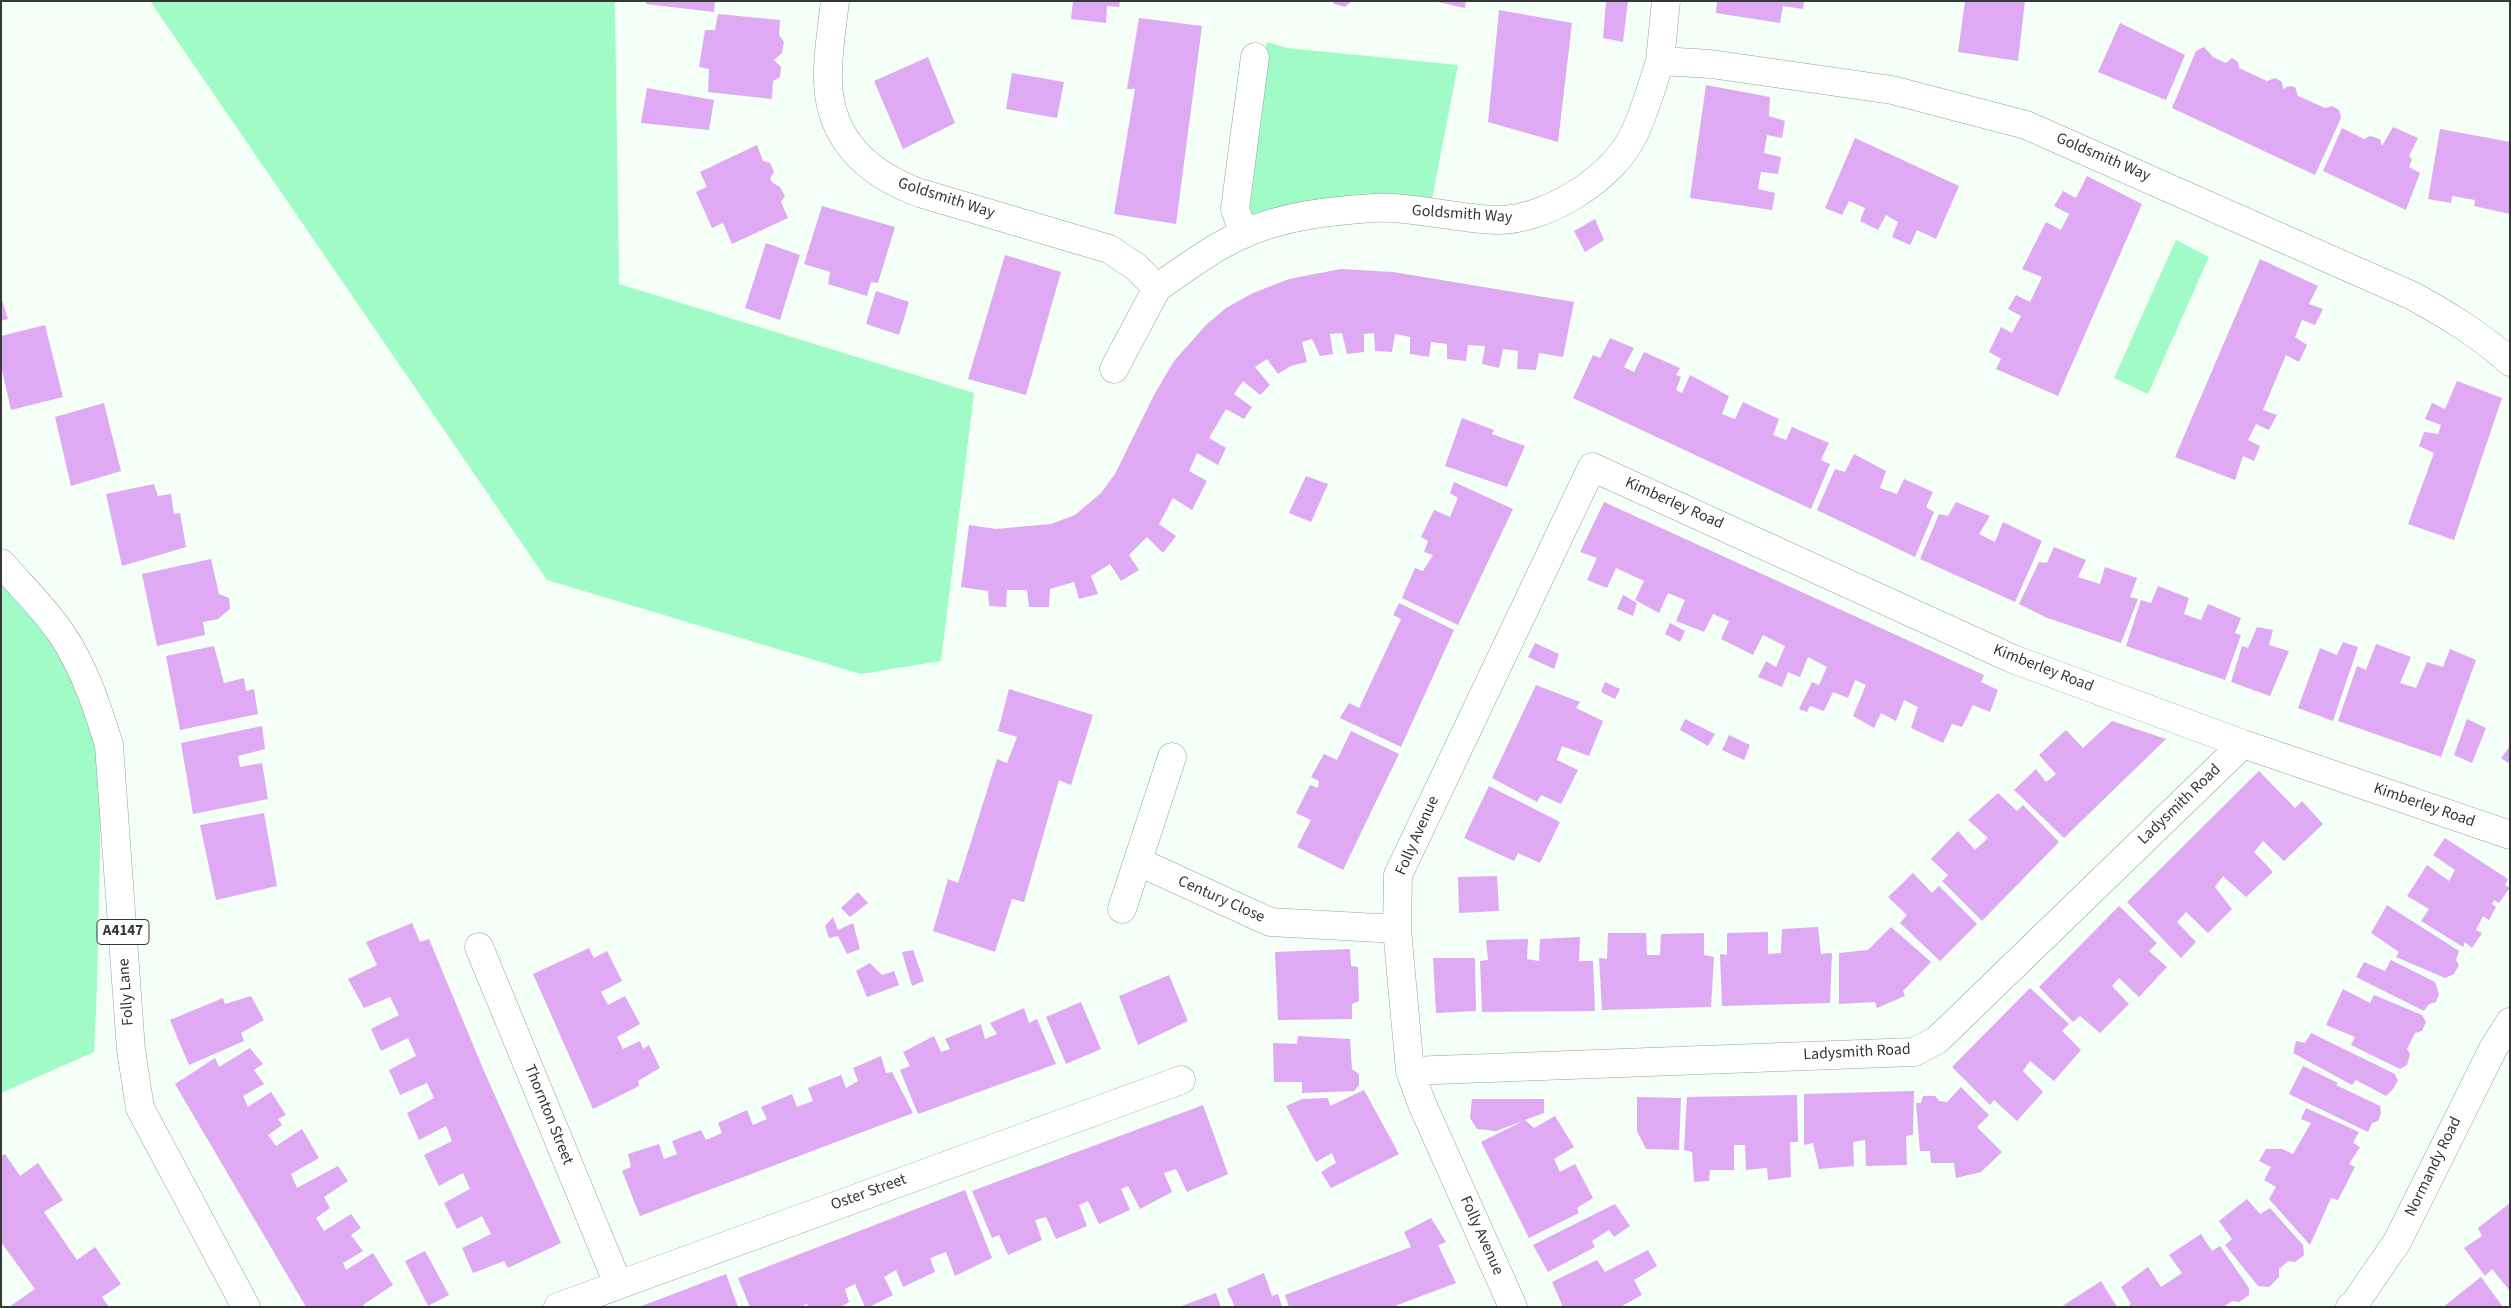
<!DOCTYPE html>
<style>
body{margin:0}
#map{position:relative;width:2511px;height:1308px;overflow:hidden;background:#f3fff7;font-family:"Source Sans 3",sans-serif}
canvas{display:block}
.frame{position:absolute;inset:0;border:2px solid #343936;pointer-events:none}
</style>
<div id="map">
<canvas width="2511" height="1308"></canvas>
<div class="frame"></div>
</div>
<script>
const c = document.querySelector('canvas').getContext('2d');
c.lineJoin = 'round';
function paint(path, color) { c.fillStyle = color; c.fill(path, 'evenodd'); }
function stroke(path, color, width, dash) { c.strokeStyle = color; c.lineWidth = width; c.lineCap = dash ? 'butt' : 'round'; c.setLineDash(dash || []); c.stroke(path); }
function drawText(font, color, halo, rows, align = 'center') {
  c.font = font + ' "Source Sans 3",sans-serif'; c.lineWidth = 4; c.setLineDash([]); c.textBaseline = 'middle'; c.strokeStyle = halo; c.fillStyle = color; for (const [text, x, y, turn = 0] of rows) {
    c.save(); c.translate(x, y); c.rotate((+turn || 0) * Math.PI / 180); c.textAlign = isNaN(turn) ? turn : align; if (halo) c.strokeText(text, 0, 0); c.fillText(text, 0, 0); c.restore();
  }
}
const green = new Path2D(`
 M150,1H615L619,284L974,393L941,661L861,674L547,580Z
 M1267,42L1287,48L1458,65L1430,209L1248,225L1241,206Z
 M2176,240L2209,257L2148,394L2114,378Z
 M1,568L74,669L102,746L97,989L94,1052L1,1093Z`);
const building = new Path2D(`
 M647,1H715L714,12L646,4Z
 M1073,1H1120L1119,7L1107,6L1106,23L1071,19Z
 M1333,1H1352L1345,7L1334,4Z
 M1433,1H1466L1465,8Z
 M1606,1H1628L1623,42L1603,38Z
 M1717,1H1804L1803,9L1783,6L1780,23L1716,13Z
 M1965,1H2025L2018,61L1958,52Z
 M1499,10L1572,23L1558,142L1488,122Z
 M718,14L780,20L779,35L784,42L782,53L774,60L781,67L780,77L773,81L772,99L708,92L709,69L699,67L705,30H715Z
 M1139,18L1202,26L1176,224L1114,214L1135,89H1127Z
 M2120,23L2185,55L2166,100L2098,72Z
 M2204,47L2213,57L2226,63L2232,58L2238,62L2239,68L2267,81L2275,78L2282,82L2283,89L2289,86L2295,87L2298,96L2325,108L2332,106L2339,110L2341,118L2315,175L2172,108L2196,51Z
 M928,57L955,123L903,149L874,81Z
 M1012,73L1064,82L1057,118L1006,109Z
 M1706,85L1770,97L1769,116L1785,121L1782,138L1767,135L1764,153L1781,157L1778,174L1761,172L1758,189L1775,193L1772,210L1690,198Z
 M647,88L714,100L709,130L641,123Z
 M2393,127L2418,138L2409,156L2412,159L2409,167L2420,173L2406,210L2323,171L2342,128L2364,139L2370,136L2380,139L2382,146Z
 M2440,129L2510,142V214L2474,206L2475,200L2452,196L2451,203L2428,199Z
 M1855,138L1959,186L1936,239L1917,230L1910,245L1892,237L1898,222L1886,215L1878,230L1860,221L1865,208L1849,201L1842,215L1825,208Z
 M757,145L763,161L770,163L774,172L770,179L773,183L780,187L785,196L781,202L788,218L732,244L723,223L712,228L696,192L707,187L700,172Z
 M2087,176L2142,204L2058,396L1996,369L2001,359L1989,352L2001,327L2012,333L2021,316L2008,309L2016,295L2030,302L2042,277L2022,269L2046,222L2061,230L2069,214L2054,206L2063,191L2076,198Z
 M822,206L895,227L878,283L871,282L867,296L828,284L830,272L804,264Z
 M1595,219L1604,240L1585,252L1574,231Z
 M766,243L800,255L780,320L745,308Z
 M1005,255L1061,272L1026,395L968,379Z
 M2260,259L2318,286L2309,304L2323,309L2315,325L2302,320L2295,337L2307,345L2299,362L2286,355L2263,410L2277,415L2269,430L2256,424L2248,440L2260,446L2254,461L2243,456L2235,480L2175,457Z
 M1341,269L1393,272L1574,302L1563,357L1539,353L1536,370L1517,369L1518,351L1503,349L1499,368L1482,364L1485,346L1468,345L1466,361L1447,359V344L1431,342L1429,357L1410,354V337L1395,334L1392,352L1375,351L1374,333L1364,334V352L1347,354L1342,333L1330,334L1333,354L1320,356L1312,339L1302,342L1307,362L1291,366L1278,374L1267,359L1255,367L1270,385L1260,395L1243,381L1234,394L1252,407L1244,419L1226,409L1209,438L1226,448L1218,465L1197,453L1189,471L1207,481L1192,510L1173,498L1159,524L1176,536L1163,553L1147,537L1129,555L1139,570L1121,581L1110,564L1091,576L1098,594L1079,599L1074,582L1050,589L1049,607H1029L1027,590H1007L1006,607L989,606L988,591L961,587L969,525L996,529L1051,524L1075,515L1101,493L1115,474L1154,395L1174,361L1206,325L1226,308L1253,293L1289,279Z
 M876,291L909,302L899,335L866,324Z
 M1,297L8,319L1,321Z
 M45,325L63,397L11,410L1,366V336Z
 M1610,338L1634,348L1624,367L1634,372L1644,352L1680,368L1676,375L1681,377L1676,390L1682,393L1690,375L1729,396L1722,414L1735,419L1743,402L1779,419L1773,435L1786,440L1792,427L1829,443L1821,460L1830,464L1811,509L1573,398L1593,355L1600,358Z
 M2457,381L2502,398L2454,540L2408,524L2434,453L2419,446L2424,432L2438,434L2441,425L2425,419L2432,403L2445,409Z
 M104,403L121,471L71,486L55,417Z
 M1462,418L1494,430L1492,434L1525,446L1507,487L1445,466Z
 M1854,454L1886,471L1880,488L1897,494L1904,479L1933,492L1926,507L1934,512L1915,557L1817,510L1835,469L1845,472Z
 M1306,476L1328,484L1311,522L1289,513Z
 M1454,482L1513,509L1458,625L1402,598L1415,568L1423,571L1433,555L1424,552L1428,541L1421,537L1434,510L1450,517L1458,498L1450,493Z
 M154,484L158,496L171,494L174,514L180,513L186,547L122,566L106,494Z
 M1604,502L1984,675L1981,682L1998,690L1990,712L1973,705L1962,727L1952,724L1943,743L1911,728L1918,707L1904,700L1896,721L1881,713L1874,728L1853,716L1866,685L1855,680L1848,698L1833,692L1824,711L1810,706L1807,712L1799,709L1812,682L1819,685L1827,667L1808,657L1800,677L1788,672L1782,687L1758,677L1766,661L1776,667L1785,646L1763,635L1753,655L1721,639L1729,621L1713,614L1704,632L1676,621L1685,600L1668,593L1659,613L1635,600L1644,581L1616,568L1607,588L1587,580L1597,558L1580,552Z
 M1956,502L1990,516L1979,534L1995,542L2003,522L2042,541L2015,602L1920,559L1939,514L1948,516Z
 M2054,547L2086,560L2078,577L2100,584L2105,567L2137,578L2130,597L2138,599L2121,643L2045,617L2019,604L2039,562L2047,563Z
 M211,559L219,594L229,598L230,609L218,619L203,622L205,635L157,646L142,574Z
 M2158,586L2189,598L2184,614L2201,620L2208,604L2241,618L2235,633L2241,635L2225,680L2126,646L2141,600L2151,603Z
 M1623,595L1637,603L1633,616L1617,609Z
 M1399,603L1454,630L1401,747L1340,718L1349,703L1359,708L1401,619L1393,615Z
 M1670,623L1685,631L1680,642L1665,634Z
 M2257,627L2273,630L2269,645L2289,651L2270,696L2231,682L2242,646L2248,648Z
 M2343,642L2358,647L2333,721L2298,708L2320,648L2337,655Z
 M1535,643L1559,654L1554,669L1528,657Z
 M2376,644L2411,657L2400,683L2416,688L2427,662L2443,667L2450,649L2476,660L2441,757L2338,721L2357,666L2366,670Z
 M214,646L224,683L244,678L246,691L254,689L258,714L180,730L166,656Z
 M1605,682L1620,689L1615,699L1601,692Z
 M1536,685L1580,702L1576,708L1603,721L1589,756L1562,746L1557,760L1578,770L1561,804L1541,795L1537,802L1492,778Z
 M1009,689L1093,715L1071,785L1059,780L1024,902L1012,899L995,952L933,931L948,879L958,883L997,759L1007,763L1017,737L998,731Z
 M1685,719L1715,734L1708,746L1680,730Z
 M2467,719L2486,728L2472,763L2454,755Z
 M2112,721L2166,739L2064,838L2014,790L2036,769L2046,782L2056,774L2039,755L2066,730L2083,748Z
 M262,726L265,749L238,756L240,767L262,763L268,799L193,814L181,743Z
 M1351,731L1399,754L1343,870L1297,847L1311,820L1296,813L1310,785L1318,788L1319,781L1311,777L1324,754L1337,760Z
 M1729,735L1750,745L1744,760L1722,750Z
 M2510,746V764L2501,758Z
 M2259,771L2295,808L2302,801L2323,824L2284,861L2263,841L2254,852L2273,872L2246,897L2223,876L2215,887L2232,909L2208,933L2186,912L2177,922L2196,942L2181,958L2127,902Z
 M1489,786L1560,822L1540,863L1518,853L1514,861L1464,838Z
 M1998,793L2017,811L2023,805L2059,842L1982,921L1942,881L1948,875L1931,859L1958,831L1975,850L1988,838L1968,820Z
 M264,813L277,886L216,900L200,825Z
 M2445,838L2508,879L2505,885L2510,888L2499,903L2494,900L2492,904L2496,907L2489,920L2483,916L2476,930L2482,933L2472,948L2465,942L2463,947L2421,921L2429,909L2407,896L2427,865L2449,881L2455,870L2433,855Z
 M1913,873L1932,893L1939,886L1977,924L1940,961L1900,923L1907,915L1888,897Z
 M1497,876L1499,911L1459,913L1458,877Z
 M858,892L868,903L850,917L841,908Z
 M2387,905L2459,951L2456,960L2459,965L2454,974L2445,978L2396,957L2399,952L2371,933Z
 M2119,906L2157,943L2149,951L2167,967L2139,997L2119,978L2112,986L2129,1004L2100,1033L2080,1016L2073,1022L2039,987Z
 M833,917L838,930L853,923L860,949L847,954L838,936L829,938L825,926Z
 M412,923L420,942L429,939L484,1071L561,1243L508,1268L504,1261L473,1273L462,1248L491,1234L482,1216L457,1229L444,1203L470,1189L463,1173L439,1186L424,1155L452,1141L446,1126L419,1140L407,1113L434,1098L427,1083L400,1095L389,1070L416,1056L408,1038L381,1051L371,1029L399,1015L390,997L364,1008L348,979L377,965L366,942Z
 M1818,927L1821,954L1832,953L1830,1003L1722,1006L1720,954L1727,955V933L1768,932V954L1781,953L1782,929Z
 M1891,927L1931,962L1903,991L1905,996L1877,1008L1875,1002L1839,1004V953L1868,950Z
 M1608,933H1646L1647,955H1660L1661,934L1704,933V955L1714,957L1711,1007L1602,1010L1599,958L1607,959Z
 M1580,937L1579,961H1593L1595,1011L1482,1012L1480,961L1488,960L1486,940L1528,939L1527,959L1539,961L1540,939Z
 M589,948L594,958L607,951L622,981L601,992L608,1005L625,996L640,1024L617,1037L623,1049L640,1041L643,1049L649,1045L660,1068L638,1081L639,1086L593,1109L533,974Z
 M1350,949L1351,966L1358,967L1359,1001L1352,1004V1019L1278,1020L1275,952Z
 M913,950L924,981L912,986L902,952Z
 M1433,958H1475L1476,1011L1436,1013Z
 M2391,960L2435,982L2439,994L2436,1002L2429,1004L2424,1011L2356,977L2364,962L2385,971Z
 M870,963L882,975L894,971L899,985L867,997L856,971Z
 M1169,975L1188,1021L1138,1045L1119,996Z
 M2030,988L2069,1024L2062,1031L2081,1050L2054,1081L2030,1061L2023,1071L2043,1092L2017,1121L1994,1100L1990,1105L1952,1067Z
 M2343,989L2370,1003L2374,995L2422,1015L2426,1022L2422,1031L2415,1033L2407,1049L2410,1054L2407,1065L2400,1069L2351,1045L2355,1037L2326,1025Z
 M251,996L264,1020L241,1033L244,1041L189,1065L170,1020L223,998L225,1004Z
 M1081,1002L1101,1049L1066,1064L1046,1017Z
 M1024,1008L1029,1023L1037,1019L1056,1064L918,1114L900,1070L910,1066L903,1052L934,1036L941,1052L950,1049L945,1039L981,1024L985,1039L997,1034L990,1023Z
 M2311,1033L2395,1074L2398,1081L2393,1089L2386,1096L2356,1080L2352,1085L2293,1053L2296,1041L2305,1043Z
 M1298,1036L1350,1039L1352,1069L1359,1074V1085L1354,1091L1302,1093V1082H1274L1273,1043L1297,1044Z
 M250,1048L263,1064L254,1070L264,1084L243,1096L248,1107L271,1092L286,1115L278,1119L282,1125L268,1135L276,1146L302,1129L319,1158L291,1174L297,1188L338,1166L348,1181L324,1197L330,1208L316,1218L324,1231L351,1214L361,1228L351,1235L363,1251L343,1263L346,1270L373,1253L393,1285L363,1305L365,1307H306L175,1084L215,1058L219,1067Z
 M881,1056L886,1073L892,1072L913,1113L640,1216L622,1171L631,1167L628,1154L659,1144L664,1159L677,1154L672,1141L701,1130L706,1140L722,1133L718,1123L747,1110L753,1125L767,1119L761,1107L792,1094L797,1107L813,1101L808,1088L841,1075L846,1088L858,1081L853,1068Z
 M2303,1066L2338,1083L2336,1085L2380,1106L2381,1113L2378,1121L2372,1123L2368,1132L2289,1094Z
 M1961,1087L1989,1115L1977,1127L2002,1152L1981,1172L1956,1178L1954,1163H1931L1930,1151H1920L1916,1103H1921L1923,1096H1935L1939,1101L1947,1102Z
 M1364,1090L1399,1154L1331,1188L1321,1172L1336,1163L1332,1153L1316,1162L1286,1106L1302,1099L1328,1098L1330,1106Z
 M1914,1091L1913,1135L1906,1136L1907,1165L1866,1166L1865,1140L1853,1142L1854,1166L1819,1169L1813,1143L1804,1145V1094Z
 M1797,1095L1798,1142H1790L1791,1177L1768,1180L1767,1168L1746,1170L1745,1145H1734V1170H1710L1709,1181L1694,1182L1692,1152L1684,1150L1687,1097Z
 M1637,1097L1681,1098L1679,1150L1646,1149L1637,1131Z
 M1472,1099H1544V1113L1525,1120L1534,1128L1555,1116L1574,1147L1554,1159L1560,1172L1575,1164L1593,1198L1577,1208L1579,1213L1529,1238L1481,1142L1523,1121L1496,1131L1477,1129L1470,1118Z
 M1203,1105L1228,1174L1187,1192L1176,1169L1164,1173L1172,1192L1140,1209L1128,1186L1121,1189L1130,1210L1099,1224L1088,1201L1079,1205L1087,1226L1056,1239L1046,1217L1035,1220L1042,1240L1008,1255L999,1235L992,1238L972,1191Z
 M2306,1108L2359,1132L2353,1143L2360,1147L2349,1164L2355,1167L2338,1200L2331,1198L2310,1245L2269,1199L2276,1187L2264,1180L2271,1167L2259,1161L2266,1149H2282L2293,1154L2311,1123L2301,1119Z
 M5,1154L20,1176L38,1163L63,1200L44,1212L77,1260L95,1247L121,1284L102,1297L109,1307H9L35,1289L1,1242V1156Z
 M965,1190L992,1258L955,1276L946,1252L930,1258L935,1272L903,1287L896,1270L884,1277L893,1295L869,1307H865L855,1284L845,1289L849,1302L841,1307H808L807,1304L800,1307H750L738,1278Z
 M2247,1199L2260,1214L2270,1208L2303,1245L2304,1255L2295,1262L2288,1261L2279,1269V1277L2269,1287L2258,1286L2225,1245L2232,1239L2219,1221Z
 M2510,1203V1291L2492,1269L2485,1276L2464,1248L2482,1236L2478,1228Z
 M1615,1204L1630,1226L1614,1237L1609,1230L1592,1241L1595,1247L1548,1272L1533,1245Z
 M1431,1218L1446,1242L1438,1245L1456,1283L1392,1307H1289L1285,1295L1411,1247L1404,1232Z
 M2201,1234L2212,1251L2220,1246L2249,1288V1295L2239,1302L2232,1301L2223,1307H2127L2131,1304L2121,1287L2148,1267L2161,1287L2182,1273L2169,1255Z
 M1648,1250L1657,1266L1634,1280L1642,1295L1620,1307H1563L1552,1282L1597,1260L1605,1272Z
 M425,1251L449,1295L428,1306L405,1261Z
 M1264,1273L1272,1296L1278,1294L1282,1307H1235L1227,1289Z
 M726,1274L738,1307H639Z
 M2481,1277L2503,1307H2443Z
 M2101,1281L2117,1307H2061Z
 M1216,1293L1221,1307H1179Z`);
const minor = new Path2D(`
 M835,1C832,27 827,56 828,82C830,140 868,174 920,193L1109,249L1136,267L1157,288C1184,269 1212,248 1243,234C1283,216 1329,211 1373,208C1413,206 1456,219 1497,220C1545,221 1612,179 1633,136C1645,112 1652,86 1660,61L1711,64L1892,90L2026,125L2413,296C2447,315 2481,335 2510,362
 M1660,61L1666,1
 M1244,234L1235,209L1255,57
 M1114,369L1157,288
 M1139,862L1270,922L1397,929
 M1122,909L1172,757
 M479,947L618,1284
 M1410,1071L1914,1052L1937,1040L2243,744
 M558,1307L1181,1080
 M1513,1307L1422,1104L1410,1071L1397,929L1398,875L1592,467L2013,659L2243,744L2510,835
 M2350,1307L2355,1303L2397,1242L2493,1049L2510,1022`);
const primary = new Path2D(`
 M1,563C21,586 44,608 61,633C84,667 97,706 109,745L131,1050L140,1108L246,1307`);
const shields = [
 [123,932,52]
];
const shieldNames = [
 ["A4147",123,932]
];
const streetNames = [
 ["Goldsmith Way",2103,158,23],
 ["Goldsmith Way",946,199,18],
 ["Goldsmith Way",1462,215,4],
 ["Kimberley Road",1674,504,24],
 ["Kimberley Road",2043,669,21],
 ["Ladysmith Road",2180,805,-44],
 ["Kimberley Road",2424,806,19],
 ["Folly Avenue",1418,836,-66],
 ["Century Close",1221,900,24],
 ["Folly Lane",127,992,-94],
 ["Ladysmith Road",1857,1053,-3],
 ["Thornton Street",548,1115,68],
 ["Normandy Road",2434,1167,-64],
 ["Oster Street",869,1193,-20],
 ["Folly Avenue",1481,1236,66]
];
paint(green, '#a1fbc6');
paint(building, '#e0a9f3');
stroke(minor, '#95a299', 29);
stroke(primary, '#95a299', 29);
stroke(minor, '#fff', 28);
stroke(primary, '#fff', 28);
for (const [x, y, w] of shields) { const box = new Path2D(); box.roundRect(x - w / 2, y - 12.5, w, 25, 4); c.fillStyle = '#fff'; c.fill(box); stroke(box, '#343936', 1); }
drawText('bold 15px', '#343936', null, shieldNames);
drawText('16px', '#343936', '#fff', streetNames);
</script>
